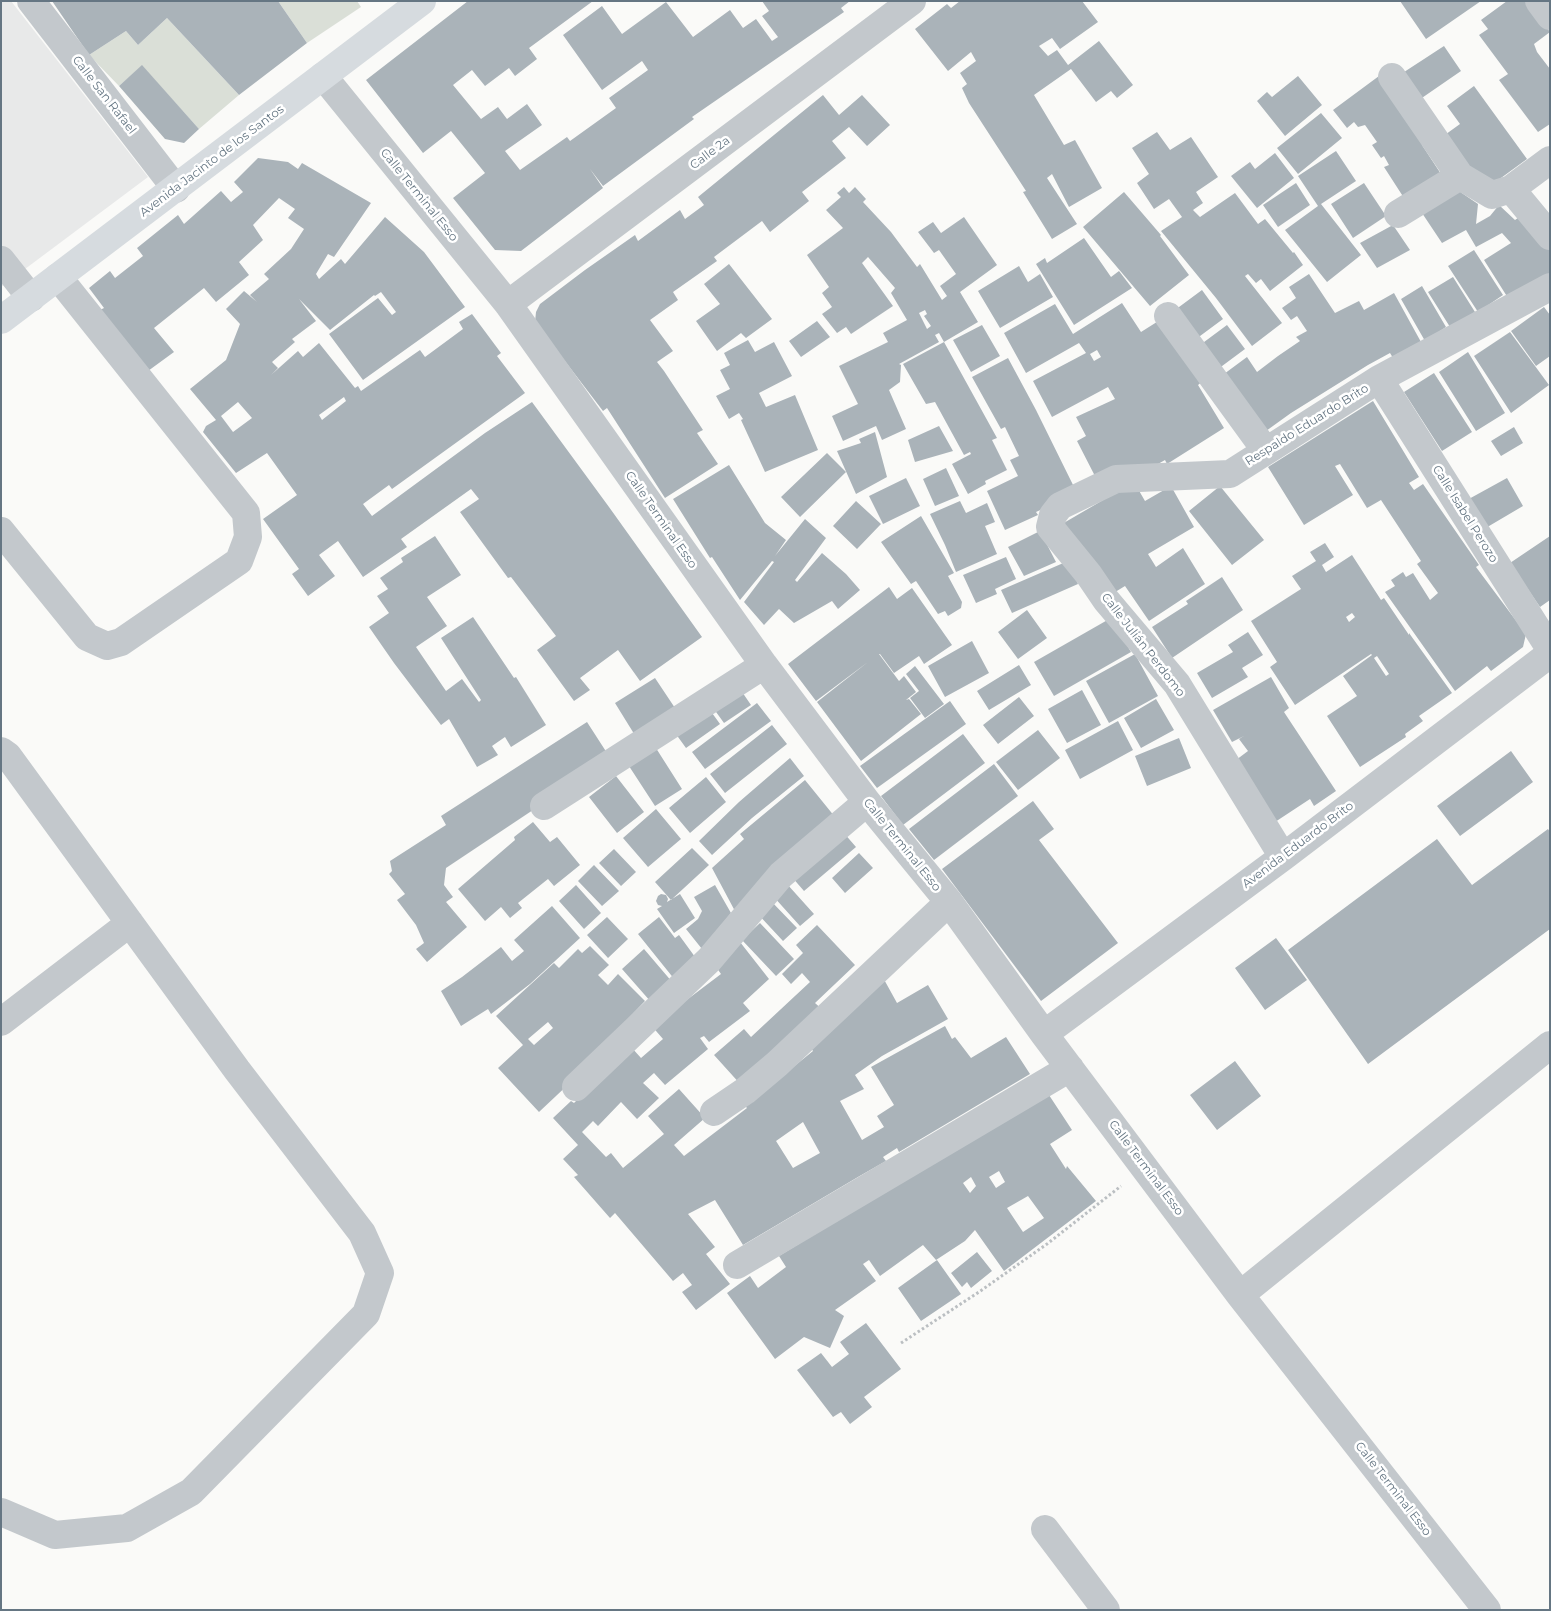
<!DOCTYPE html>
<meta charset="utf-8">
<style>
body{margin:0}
#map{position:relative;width:1551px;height:1611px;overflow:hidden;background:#fafaf8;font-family:Montserrat,sans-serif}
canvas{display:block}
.frame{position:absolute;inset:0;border:2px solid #657683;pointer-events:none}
</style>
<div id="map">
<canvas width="1551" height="1611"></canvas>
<div class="frame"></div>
</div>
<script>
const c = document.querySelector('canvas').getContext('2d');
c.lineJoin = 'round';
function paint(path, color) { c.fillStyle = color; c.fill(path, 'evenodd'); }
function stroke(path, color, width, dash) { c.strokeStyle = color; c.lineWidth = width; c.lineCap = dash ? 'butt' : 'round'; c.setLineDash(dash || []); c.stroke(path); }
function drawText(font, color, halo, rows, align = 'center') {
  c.font = font + ' Montserrat,sans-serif'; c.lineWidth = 5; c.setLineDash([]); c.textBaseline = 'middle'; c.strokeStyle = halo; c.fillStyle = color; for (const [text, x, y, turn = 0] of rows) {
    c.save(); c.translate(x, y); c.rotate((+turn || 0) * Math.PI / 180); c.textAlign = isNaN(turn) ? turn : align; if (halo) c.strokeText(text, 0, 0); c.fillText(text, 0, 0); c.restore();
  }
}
const built = new Path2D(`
 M1,1H11L148,177L1,287Z`);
const green = new Path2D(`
 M278,1H357L361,7L307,43Z
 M167,18L239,95L199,129L142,66L119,86L89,55L126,31L138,45Z`);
const building = new Path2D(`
 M52,1H278L307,43L239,95L167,18L138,45L126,31L89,55Z
 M468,1H593L529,48L537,59L515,76L509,68L485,86L472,70L453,85L481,119L498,107L507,119L527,104L542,125L505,151L520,170L567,137L570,141L616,108L609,98L648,70L642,61L602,90L563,35L602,6L622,34L666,2L693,37L730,10L743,28L756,19L772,41L778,37L762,16L769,11L762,1H850L841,8L844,12L692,117L694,119L603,186L590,169L603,188L521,251L495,250L453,198L485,173L451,131L423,153L366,80Z
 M960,1H1082L1098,22L1060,49L1052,38L1039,46L1048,56L1057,50L1068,65L1099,41L1133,85L1117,98L1111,91L1096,102L1071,69L1034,95L1064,145L1075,140L1102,188L1069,207L1052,174L1047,178L1077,224L1052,239L1023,192L1026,191L969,103L962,88L967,84L960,73L976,61L971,52L948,71L915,29L947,4L951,8Z
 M1400,1H1481L1426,39Z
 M1507,1H1527L1550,32L1534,44L1537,52L1550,69V124L1538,132L1499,80L1508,74L1479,35L1488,29L1481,20Z
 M1444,46L1461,71L1416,102L1398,76Z
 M142,65L199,129L184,143L165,139L119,86Z
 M1298,76L1322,105L1285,136L1257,101L1267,92L1272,97Z
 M1379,76L1425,143L1422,145L1441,174L1404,198L1384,167L1389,165L1384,156L1381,158L1372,145L1377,142L1365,125L1358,127L1354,122L1347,128L1333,110Z
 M1474,86L1527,159L1490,186L1462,165L1442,137L1460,124L1447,106Z
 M823,95L839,115L862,95L890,125L867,146L849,127L832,141L846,158L802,192L809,201L770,232L762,221L714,257L717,261L673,292L678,300L650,320L673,351L657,362L664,371L703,430L697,433L718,464L665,498L607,408L603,411L535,322L536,312L540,304L585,270L635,235L638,241L680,210L685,219L704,205L698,197Z
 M1321,113L1342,138L1298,174L1277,148Z
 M1157,132L1170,150L1191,137L1218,177L1196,192L1203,203L1193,210L1200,217L1235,193L1258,224L1265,219L1293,253L1294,252L1303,265L1270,291L1261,279L1256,283L1248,274L1245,276L1282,323L1252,346L1216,298L1161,231L1182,217L1169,199L1154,209L1137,183L1149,174L1132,148Z
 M1336,151L1356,181L1321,204L1361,255L1327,282L1285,230L1318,206L1298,176Z
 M1275,153L1294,178L1257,208L1231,176L1250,162L1255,169Z
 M258,158L288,162L298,169L302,163L371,203L334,257L328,254L316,274L319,279L341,259L345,264L385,217L424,252L465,307L363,380L329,334L378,298L392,315L396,312L381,292L375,296L374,295L330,330L299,299L316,321L292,339L295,342L272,362L278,368L271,375L298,351L303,357L319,343L355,388L358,386L361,391L420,350L425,357L463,329L459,322L472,314L501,353L497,356L525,393L392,489L389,485L363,504L372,516L485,433L532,402L609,507L702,637L640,681L618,650L580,678L590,690L574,701L537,650L556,636L511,577L508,578L460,512L479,499L471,489L401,539L407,547L363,577L338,541L319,555L335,576L308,596L292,574L299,569L263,519L297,495L267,453L236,473L203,432L206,426L216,420L190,389L226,360L240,324L226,309L244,291L257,302L250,295L269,279L264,274L291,249L304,229L288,218L295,209L279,198L253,225L263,240L239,262L249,275L216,302L204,288L154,328L174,352L148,371L100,310L104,308L89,288L110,271L115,278L143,256L137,248L178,215L184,224L221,191L231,202L243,192L234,182ZM344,397L346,401L322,420L319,415ZM238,402L252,418L233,432L221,416Z
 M1296,183L1310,205L1278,227L1263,205Z
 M1364,183L1386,216L1353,238L1331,204Z
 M844,187L849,193L855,187L866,199L863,202L891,232L917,267L920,264L942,300L947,296L940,286L956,274L939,250L934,253L918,232L933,222L941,233L964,217L997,265L960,292L978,322L944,342L939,333L935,335L939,342L899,364L901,365L900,382L889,390L906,429L882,440L876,426L843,441L832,416L858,404L839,366L888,342L883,333L907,320L891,293L895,288L868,257L862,263L893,306L851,334L846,327L837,333L822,314L832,307L822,293L829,287L807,255L843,228L826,210L841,197L837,193ZM925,310L927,314L924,316L931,326L927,329L919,313Z
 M1453,187L1478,204L1476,224L1490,216L1499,205L1515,220L1525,213L1550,241V276L1508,298L1484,260L1511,243L1502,233L1476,247L1466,230L1442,243L1418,207Z
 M1124,192L1161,235L1160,236L1189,275L1150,306L1083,227Z
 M1393,225L1410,250L1377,268L1360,243Z
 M1084,238L1111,277L1119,271L1132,288L1074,325L1036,264L1045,258L1047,263Z
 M1474,250L1503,295L1478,312L1448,266Z
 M729,264L772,319L746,338L741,333L717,351L696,321L720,304L704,284Z
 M1019,266L1028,282L1040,274L1053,297L1000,328L978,291Z
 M1309,274L1335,313L1359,301L1364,310L1394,293L1421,342L1393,358L1390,353L1368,365L1291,413L1266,431L1224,374L1247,357L1257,372L1278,356L1300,341L1296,337L1307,331L1297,316L1291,320L1282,308L1296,298L1289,287Z
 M1453,277L1475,312L1450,327L1428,292Z
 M1422,286L1446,327L1425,341L1401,299Z
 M1202,290L1223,319L1196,339L1175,310Z
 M1122,303L1141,332L1160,320L1204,380L1198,385L1224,428L1167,464L1165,460L1135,477L1129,465L1097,480L1077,441L1086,436L1076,417L1115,399L1108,387L1052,417L1033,381L1086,353L1079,343L1026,373L1004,333L1055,304L1073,334ZM1097,350L1101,357L1094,361L1090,354Z
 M1544,307L1550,315V356L1536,366L1511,331Z
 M817,321L830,337L801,357L789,341Z
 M982,325L1000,356L971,372L953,340Z
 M1227,325L1245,349L1214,372L1196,348Z
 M1510,332L1549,385L1511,413L1474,356Z
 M748,340L755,352L774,342L792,376L759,393L766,407L795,395L818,450L765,472L741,420L743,419L739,413L729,419L716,396L730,389L720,370L730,365L724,353Z
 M944,342L997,438L992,440L1007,470L985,481L986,484L968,494L952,464L971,454L970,452L964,455L935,402L926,404L903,364Z
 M1468,352L1505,413L1476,431L1439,372Z
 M1008,358L1036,410L1077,493L1036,512L1038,515L1005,530L987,491L1018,476L1010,460L1019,456L1005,427L1001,429L972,377Z
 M1434,373L1472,432L1442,451L1404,392Z
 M1373,401L1419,477L1409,483L1414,490L1423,484L1479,565L1476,567L1526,634L1523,647L1491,671L1487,666L1455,691L1385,592L1395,586L1391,580L1403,572L1406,577L1413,573L1430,600L1438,593L1417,564L1421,561L1381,500L1367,508L1340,464L1335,466L1353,495L1304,525L1268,467Z
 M939,426L953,451L915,462L908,440Z
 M1514,427L1523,443L1501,456L1491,441Z
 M875,432L887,477L856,494L837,451L861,443L859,439Z
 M827,453L846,472L800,517L781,497Z
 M729,465L765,523L786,540L775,556L805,519L826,538L795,580L797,582L822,553L846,574L860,590L838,609L832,601L794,623L779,609L764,625L744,602L774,562L772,561L740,600L712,557L710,558L673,499Z
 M946,468L959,496L935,506L923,479Z
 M906,478L920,506L883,524L869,496Z
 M1507,478L1523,506L1484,529L1467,500Z
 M1134,482L1145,501L1171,486L1194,527L1148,554L1156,567L1183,548L1205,584L1149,621L1125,586L1107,597L1062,524Z
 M1220,486L1264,540L1232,565L1189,511Z
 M856,501L881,524L857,549L833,526Z
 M960,501L966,513L987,503L995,522L985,526L997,554L956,572L945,545L930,514Z
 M921,516L954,573L948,576L962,602L961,608L948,616L945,611L938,614L916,581L911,584L881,542Z
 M1040,531L1056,562L1024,576L1008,547Z
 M435,536L461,575L427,597L447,626L416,647L446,691L462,679L479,702L481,700L441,638L473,617L514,678L516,677L546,725L511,747L505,737L492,746L498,755L477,767L449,719L441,725L394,663L369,627L389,613L377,596L388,589L380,578L403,562L401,558Z
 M1550,536V600L1540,607L1510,563Z
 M1325,543L1334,557L1322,565L1326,572L1352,555L1381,600L1384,598L1409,635V633L1452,693L1419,716L1423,721L1405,734L1406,737L1360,767L1327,716L1357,696L1343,676L1372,655L1371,654L1295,705L1270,667L1277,662L1251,621L1301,589L1292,576L1316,561L1310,552ZM1352,613L1355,617L1349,622L1346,617ZM1377,656L1389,674L1386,676L1374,658Z
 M1006,557L1016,579L995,589L997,594L976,603L963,575Z
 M1068,561L1078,584L1012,613L1001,590Z
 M1222,577L1243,610L1172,658L1152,627L1188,604L1186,601Z
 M889,587L897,599L912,588L952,645L924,664L919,656L894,673L880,654H879L899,681L904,676L916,692L906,700L909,699L921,714L861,761L817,702L868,662L816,701L788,664Z
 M1027,610L1047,638L1018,659L998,632Z
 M1111,618L1131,652L1054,696L1034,662Z
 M1248,632L1263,655L1242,668L1248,677L1212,698L1197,673L1233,652L1228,645Z
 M972,641L989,673L945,697L928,666Z
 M1135,654L1158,696L1109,723L1086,681Z
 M1019,665L1031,685L989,710L977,691Z
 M915,666L944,704L925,718L910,698L919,691L906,674Z
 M1271,677L1289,708L1284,712L1336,791L1314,806L1310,799L1272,824L1232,763L1248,751L1239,739L1244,736L1232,742L1213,710Z
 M655,678L677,711L636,737L615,703Z
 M738,686L751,705L724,723L711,705Z
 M1082,690L1101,725L1067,743L1048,709Z
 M1019,697L1034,716L998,744L983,725Z
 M1156,699L1174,730L1141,748L1124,718Z
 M950,701L966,724L877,788L860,766Z
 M757,703L771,721L705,769L692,752Z
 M707,706L720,724L686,748L673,730Z
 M1118,721L1133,750L1080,779L1065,750Z
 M587,722L607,753L563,790L446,868L444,885L453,897L446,902L467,927L427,962L416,949L424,943L416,925L397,900L405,894L389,874L392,871L390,861L446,825L441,816Z
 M772,725L787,744L725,793L710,774Z
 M1038,730L1060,758L1018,790L996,762Z
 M963,734L985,763L903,825L881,796Z
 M1179,738L1191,768L1147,786L1135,756Z
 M654,745L682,789L655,806L627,763Z
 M1511,751L1533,782L1460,836L1437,806Z
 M790,758L804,776L752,818L712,855L699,841L739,802Z
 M994,764L1018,796L934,860L909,829Z
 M616,776L644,812L617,833L589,797Z
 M706,777L726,802L690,833L669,808Z
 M805,780L835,817L736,913L712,868L744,839L740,834Z
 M1033,801L1054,829L1039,840L1118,943L1041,1001L942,869Z
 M656,809L681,839L648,867L623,838Z
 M533,822L550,842L557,837L580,865L554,886L548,879L518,903L522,908L510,918L501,907L485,921L458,889L515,840L514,837Z
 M1548,829L1550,832V929L1368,1064L1288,950L1437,839L1472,885Z
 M843,832L856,847L804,891L791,876Z
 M692,848L709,865L671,900L655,882Z
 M614,849L636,872L621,886L599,863Z
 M859,853L873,868L845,893L832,878Z
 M594,865L619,891L602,906L578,881Z
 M787,884L814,914L800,926L773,896Z
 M576,885L601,913L584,929L559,901Z
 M715,885L731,913L702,949L686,929L698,919L702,911L694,897Z
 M661,894L666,895L668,899L667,902L680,894L695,918L674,933L657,909L662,906L658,905L656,901L658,896Z
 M770,900L797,928L783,941L756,912Z
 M552,906L580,938L530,984L491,1014L488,1009L461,1026L441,991L462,977L501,947L512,961L524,951L514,940Z
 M607,917L628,939L608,958L587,935Z
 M659,917L675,938L679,935L698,961L675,980L638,934Z
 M760,923L794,959L776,976L742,940Z
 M817,925L855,965L815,1003L825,1012L742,1086L714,1055L744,1029L751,1037L810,982L802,973L791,984L782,974L803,953L796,945Z
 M1276,938L1307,980L1265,1010L1235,968Z
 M740,942L769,979L743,1003L750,1011L709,1042L704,1036L700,1038L708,1049L665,1085L654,1073L643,1083L659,1098L637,1119L621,1102L598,1126L593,1121L582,1132L606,1157L611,1153L623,1168L664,1134L648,1116L679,1089L705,1118L674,1145L684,1156L747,1108L745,1106L813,1051L809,1045L881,974L897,1003L928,985L948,1019L882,1056L855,1075L864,1089L840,1101L862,1140L884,1127L877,1116L894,1105L871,1067L945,1026L952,1039L955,1037L971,1058L1006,1037L1030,1074L899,1152L897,1148L883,1157L886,1161L858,1177L743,1245L715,1200L688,1214L715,1247L706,1254L730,1284L696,1310L682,1292L692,1285L683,1273L673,1281L615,1213L610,1218L574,1177L578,1175L563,1159L578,1145L553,1118L571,1101L574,1103L599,1078L632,1048L641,1058L663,1039L650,1024L680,1005L721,974L714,964ZM803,1122L820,1153L793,1168L776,1141Z
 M590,946L609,965L598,975L608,985L618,974L645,1001L620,1027L624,1032L539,1112L498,1068L523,1045L496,1016L554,963L559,968L578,949L582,953ZM548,1022L553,1028L534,1045L528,1039Z
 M644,949L673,983L651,1002L622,969Z
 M1235,1061L1261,1096L1217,1130L1190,1095Z
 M1047,1092L1072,1130L1050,1144L1066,1169L1067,1166L1096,1201L1004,1271L975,1230L965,1241L936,1260L923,1245L880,1276L869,1260L863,1264L876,1281L835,1310L844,1316L830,1348L804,1337L775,1359L727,1293L750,1276L758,1288L786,1267L779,1256ZM999,1171L1005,1182L996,1188L989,1177ZM971,1177L976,1186L970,1193L963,1183ZM1028,1196L1044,1218L1023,1232L1007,1208Z
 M977,1252L992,1271L971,1288L967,1282L962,1287L951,1273Z
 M937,1260L961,1294L921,1321L898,1288Z
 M866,1323L901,1369L864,1397L872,1407L850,1424L841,1412L833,1417L797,1370L821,1353L832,1367L849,1354L840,1342Z`);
const path = new Path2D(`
 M901,1343L979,1292L1047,1244L1121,1186`);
const minor = new Path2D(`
 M31,1L176,189
 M1539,1L1550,16
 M323,76L508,304L764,665L867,802L949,902L1044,1034L1240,1295L1487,1610
 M1392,77L1460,176L1492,195L1511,189L1550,160
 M1511,189L1550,236
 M1398,214L1460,176
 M1,260L31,298
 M508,304L912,1
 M1168,316L1266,451
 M1379,379L1550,649
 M1,531L87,637L107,646L121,642L239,561L248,537L246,513L58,277
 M1,751L8,756L237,1070L362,1233L380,1273L366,1314L191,1492L127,1528L55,1535L1,1512
 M544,806L764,665
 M1283,857L1177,684L1106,600L1089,575L1050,527L1053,515L1060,506L1116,479L1230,474L1379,379L1550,287
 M1,1022L130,923
 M1044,1034L1283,857L1550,654
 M576,1087L709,960L781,875L867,802
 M714,1112L745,1091L777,1064L949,902
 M737,1265L1070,1068
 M1240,1295L1550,1045
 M1045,1529L1106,1610`);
const major = new Path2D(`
 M1,320L422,1`);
const streetNames = [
 ["Calle San Rafael",104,95,52],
 ["Calle 2a",710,153,-37],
 ["Avenida Jacinto de los Santos",212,161,-37],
 ["Calle Terminal Esso",419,195,51],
 ["Respaldo Eduardo Brito",1307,425,-32],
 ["Calle Isabel Perozo",1465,514,58],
 ["Calle Terminal Esso",661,520,55],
 ["Calle Julián Perdomo",1143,645,52],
 ["Calle Terminal Esso",902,845,51],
 ["Avenida Eduardo Brito",1298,845,-37],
 ["Calle Terminal Esso",1146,1168,53],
 ["Calle Terminal Esso",1393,1489,52]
];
paint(built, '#e8e9e9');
paint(green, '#dadfd7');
paint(building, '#aab3b9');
stroke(path, '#bbbfc2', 3, [2.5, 2.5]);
stroke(minor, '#c3c8cc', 28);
stroke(major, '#d6dbdf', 28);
drawText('12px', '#657683', '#fff', streetNames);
</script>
